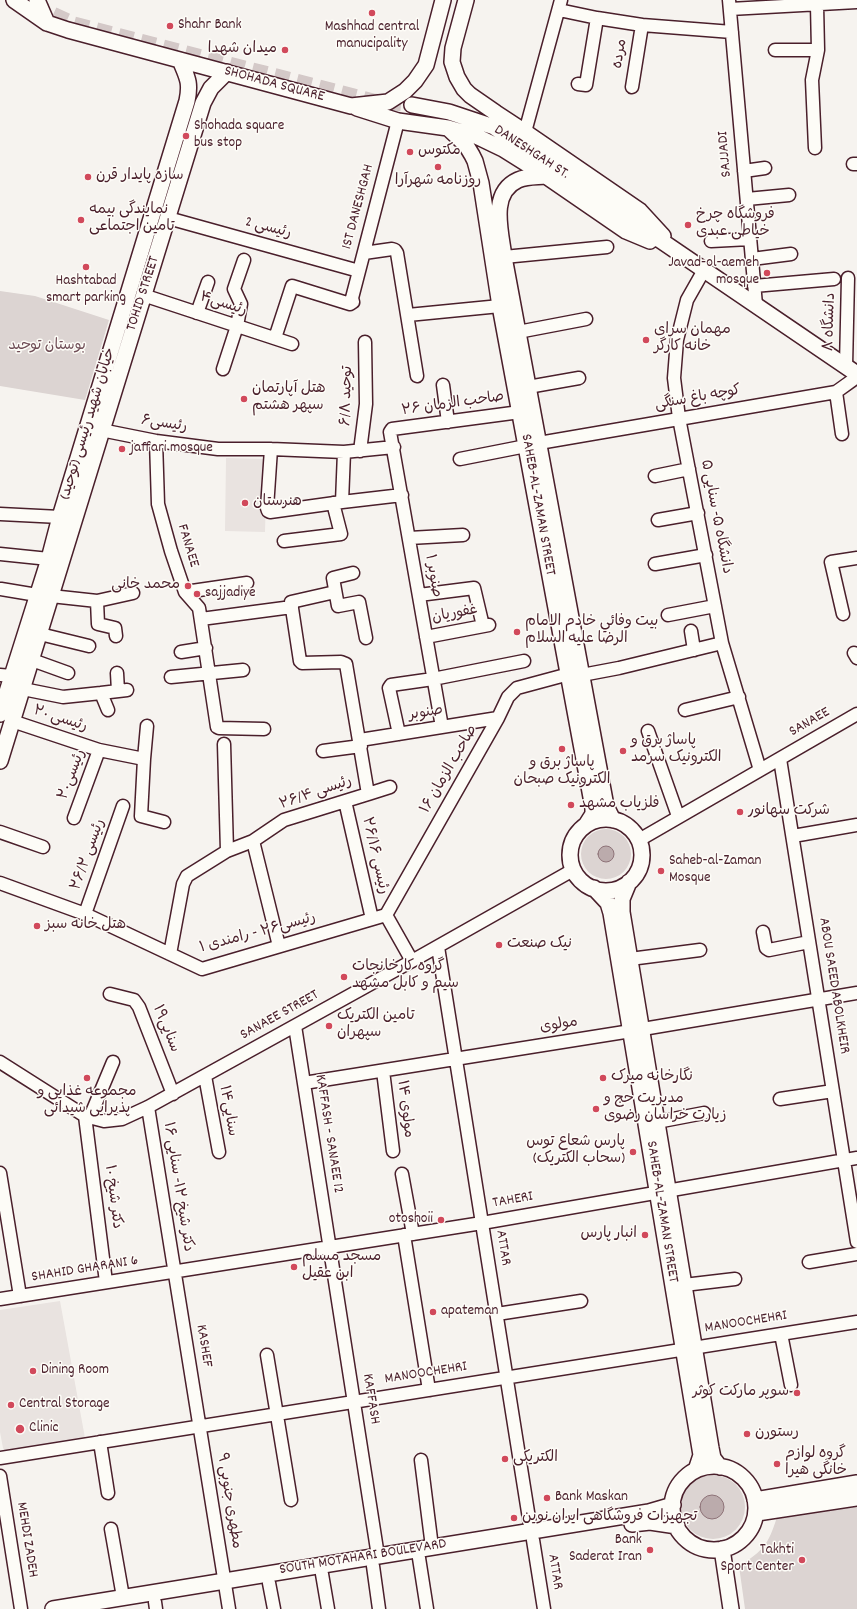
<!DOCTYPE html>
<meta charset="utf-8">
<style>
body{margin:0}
canvas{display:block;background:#f6f3ef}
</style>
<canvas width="857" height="1609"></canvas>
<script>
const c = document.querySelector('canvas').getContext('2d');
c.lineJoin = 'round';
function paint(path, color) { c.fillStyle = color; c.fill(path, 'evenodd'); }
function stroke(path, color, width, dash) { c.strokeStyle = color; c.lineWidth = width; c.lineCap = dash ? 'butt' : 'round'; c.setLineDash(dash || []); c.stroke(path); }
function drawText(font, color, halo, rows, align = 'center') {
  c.font = font + ' Dekko,"Playpen Sans Arabic",sans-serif'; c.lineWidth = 3; c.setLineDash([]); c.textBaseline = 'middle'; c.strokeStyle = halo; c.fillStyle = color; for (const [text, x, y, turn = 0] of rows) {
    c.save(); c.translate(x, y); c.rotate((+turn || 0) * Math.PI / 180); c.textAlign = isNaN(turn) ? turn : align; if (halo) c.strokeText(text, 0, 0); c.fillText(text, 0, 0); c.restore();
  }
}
const built = new Path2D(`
 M226,458L267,459L265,532L225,531Z
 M60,1301L85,1438L5,1451L3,1448L0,1432V1310Z`);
const green = new Path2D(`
 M0,291L35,296L109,320L85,400L0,386Z
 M581 854a25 25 0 1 1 50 0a25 25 0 1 1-50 0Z
 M681 1507a32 32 0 1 1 64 0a32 32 0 1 1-64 0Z
 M857,1500V1609H745L739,1566C764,1550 768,1545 777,1517Z`);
const water = new Path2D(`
 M598 854a8 8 0 1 1 16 0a8 8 0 1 1-16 0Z
 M700 1507a12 12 0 1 1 24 0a12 12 0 1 1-24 0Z`);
const majorTunnel = new Path2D(`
 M34,2L42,9L74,24L373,101L412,105`);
const minor = new Path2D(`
 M729,0L756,305
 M730,9L857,2
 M559,10L597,18L642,25L732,32
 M775,50H818
 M578,84L586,85L597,18
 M632,87L642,25
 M525,132L561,0
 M815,148L812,80L818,50L817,5
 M853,164H857
 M744,171L765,168
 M747,199L789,195
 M168,218L359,271
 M711,241L750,239
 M364,253L392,249L395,250L397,253L417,376
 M504,257L607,247
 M752,259L791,254
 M704,270L687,300L677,340L674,378L679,418L722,643L760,770
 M754,286L834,279
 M143,295L292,344
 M197,313L208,282
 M408,315L500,306
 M518,332L586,319
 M275,338L292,286L350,304L353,302L352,298L398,121
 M846,366L848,278
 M223,369L237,326L241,304L234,289L244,260
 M443,385L448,422
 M528,387L579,378
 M836,392L842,434
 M101,430L156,441L218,449H271L344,452L394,447
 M156,441L158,504L171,551L185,592L199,608L217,727L219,728L264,729
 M539,443L836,392L857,377
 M271,449L267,508L268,511L270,512L342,502L402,495
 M360,451L366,404L365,342
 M460,459L526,446
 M655,476L689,469
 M342,502L344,452
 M0,514L60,517
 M658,520L698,513
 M409,538L463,535
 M284,541L341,534L333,503
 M0,554L49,559
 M655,564L706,555
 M353,573L333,578L338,606L359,602L366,638
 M1,589L37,595
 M185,592L247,583
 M419,595L474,588L483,626
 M51,596L97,601L133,593
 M97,601L98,624L115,628L116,636
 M843,614L831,562L857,558
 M668,615L715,606
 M201,619L292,607
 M691,631L694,650
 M40,634L89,646
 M426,637L489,625
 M181,652L206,648
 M854,653L857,658
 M32,660L68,673
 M117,673L118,691
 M0,675L12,676
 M582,675L619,668L722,643
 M171,677L243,670
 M23,689L63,697L101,693L108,710
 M101,693L127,690
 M685,710L739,697
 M12,721L99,750L144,759L147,726
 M442,727L390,432L392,429L520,412
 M648,731L678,816
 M399,734L389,688L391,685L433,679L524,661
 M360,740L498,718
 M224,744L227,851
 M323,751L361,746
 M144,759L141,816L164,822
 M780,759L857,1242
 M368,794L390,787
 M345,801L372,919
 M74,818L99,750
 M0,832L43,847
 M793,836L857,825
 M639,840L857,714
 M253,841L279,946
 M0,883L85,914L202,969L386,915
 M85,914L123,806
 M386,915L498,718L508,697L517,688L569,674
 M386,915L412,961
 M763,932L766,948L769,950L809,942
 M438,947L531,1531
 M170,954L183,884L187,876L227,851L253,841L284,820L368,794L346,664L341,662L302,663L300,661L291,602L335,592
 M630,959L700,950
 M110,994L134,1000L139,1007L173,1094
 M295,1026L378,1556
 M0,1062L85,1116L104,1121L122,1119L148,1107L412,961L573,870
 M383,1071L393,1151
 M205,1076L219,1152
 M304,1083L631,1031L857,993
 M780,1099L833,1091
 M148,1107L229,1609
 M85,1116L106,1282
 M90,1117L113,1062
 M657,1122L704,1113
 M0,1173L20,1296
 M402,1174L413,1234
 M404,1235L429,1390
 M809,1262L857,1254
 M684,1285L735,1279
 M0,1299L482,1223L857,1158
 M497,1314L581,1301
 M781,1334L791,1385
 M267,1355L291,1500
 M100,1442L108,1493
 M0,1458L857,1322
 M421,1460L432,1547
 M0,1476L21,1609
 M111,1529L123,1597
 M533,1540L544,1609
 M419,1558L427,1609
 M373,1566L379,1609
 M322,1574L328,1609
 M269,1583L274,1609
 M155,1602L156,1609`);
const major = new Path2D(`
 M14,0L47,23L68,30L351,106L388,102L405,91L415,81L426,65L443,0
 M37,0L47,23
 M466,0L453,48L452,62L457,77L464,89L470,95L496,113L525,132L640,211L663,236
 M412,105L449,112L494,127L857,374
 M357,108L398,121L448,128L476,136L503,149L546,176L626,231L650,241
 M448,128L466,145L472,155L475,161L481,183L500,306L593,808V814L586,825
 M546,176C537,177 527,176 518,180C489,193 501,232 504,257L606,806L613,820
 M0,714L49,559L60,517L187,101C191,82 187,77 180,60
 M0,761L203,103L211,88L227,72
 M570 855a36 36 0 1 1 72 0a36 36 0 1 1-72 0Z
 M629,882L622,899V912L711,1448L713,1458L720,1467
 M594,888L608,903L611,913L701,1455L696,1470
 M672 1508a42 42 0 1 1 84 0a42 42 0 1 1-84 0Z
 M755,1500L857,1483
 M757,1513L857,1498
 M632,1524L650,1522L677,1526
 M722,1549L731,1609
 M53,1609L649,1512L673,1505`);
const markers = [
 [372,13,4,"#d1495b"],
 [170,26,4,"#d1495b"],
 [285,50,4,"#d1495b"],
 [186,136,4,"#d1495b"],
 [410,152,4,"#d1495b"],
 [438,167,4,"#d1495b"],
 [88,177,4,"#d1495b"],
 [81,220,4,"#d1495b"],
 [688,225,4,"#d1495b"],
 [86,267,4,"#d1495b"],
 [767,273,4,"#d1495b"],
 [646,340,4,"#d1495b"],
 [244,399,4,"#d1495b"],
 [122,449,4,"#d1495b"],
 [245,503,4,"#d1495b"],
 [188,586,4,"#d1495b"],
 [197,594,4,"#d1495b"],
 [517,632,4,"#d1495b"],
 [562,749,4,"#d1495b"],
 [623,751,4,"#d1495b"],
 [571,805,4,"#d1495b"],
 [740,812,4,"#d1495b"],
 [661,871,4,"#d1495b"],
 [37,926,4,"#d1495b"],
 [499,945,4,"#d1495b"],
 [344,977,4,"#d1495b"],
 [329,1026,4,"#d1495b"],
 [87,1078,4,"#d1495b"],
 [603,1078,4,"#d1495b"],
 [596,1109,4,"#d1495b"],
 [633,1152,4,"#d1495b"],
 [441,1220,4,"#d1495b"],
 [645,1235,4,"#d1495b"],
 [294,1267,4,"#d1495b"],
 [433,1312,4,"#d1495b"],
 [33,1371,4,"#d1495b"],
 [797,1393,4,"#d1495b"],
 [11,1405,4,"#d1495b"],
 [20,1429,5,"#d1495b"],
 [747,1434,4,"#d1495b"],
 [505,1459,4,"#d1495b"],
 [777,1464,4,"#d1495b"],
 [547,1498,4,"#d1495b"],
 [514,1518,4,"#d1495b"],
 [650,1550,4,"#d1495b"],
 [802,1560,4,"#d1495b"]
];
const poiNames = [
 ["Shahr Bank",178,26],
 ["Mashhad central",372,28,"center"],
 ["manucipality",372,45,"center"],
 ["میدان شهدا",277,50,"right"],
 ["Shohada square",194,127],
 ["bus stop",194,144],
 ["مکتوس",418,152],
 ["سازه پایدار قرن",96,177],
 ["روزنامه شهرآرا",438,182,"center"],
 ["نمایندگی بیمه",89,211],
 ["تامین اجتماعی",89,228],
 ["فروشگاه چرخ",696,216],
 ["خیاطی عبدی",696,233],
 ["Javad-ol-aemeh",759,264,"right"],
 ["mosque",759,281,"right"],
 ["Hashtabad",86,282,"center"],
 ["smart parking",86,299,"center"],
 ["مهمان سرای",654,331],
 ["خانه کارگر",654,348],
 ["هتل آپارتمان",252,390],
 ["سپهر هشتم",252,407],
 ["jaffari mosque",130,449],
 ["هنرستان",253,503],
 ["محمد خانی",180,586,"right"],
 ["sajjadiye",205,594],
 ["بيت وفائي خادم الامام",525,623],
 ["الرضا عليه السلام",525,640],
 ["پاساژ برق و",631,742],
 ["الکترونیک سرمد",631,759],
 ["پاساژ برق و",562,764,"center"],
 ["الکترونیک صبحان",562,781,"center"],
 ["فلزیاب مشهد",579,805],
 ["شرکت سهانور",748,812],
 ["Saheb-al-Zaman",669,862],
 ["Mosque",669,879],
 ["هتل خانه سبز",45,926],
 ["نیک صنعت",507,945],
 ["گروه کارخانجات",352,968],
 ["سیم و کابل مشهد",352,985],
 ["تامین الکتریک",337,1017],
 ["سپهران",337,1034],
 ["نگارخانه میرک",611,1078],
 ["مجموعه غذایی و",87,1093,"center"],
 ["پذیرایی شیدائی",87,1110,"center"],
 ["مدیریت حج و",604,1100],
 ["زیارت خراسان رضوی",604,1117],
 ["پارس شعاع توس",625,1143,"right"],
 ["(سحاب الکتریک)",625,1160,"right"],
 ["otoshoii",433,1220,"right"],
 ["انبار پارس",637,1235,"right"],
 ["مسجد مسلم",302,1258],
 ["ابن عقیل",302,1275],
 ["apateman",441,1312],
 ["Dining Room",41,1371],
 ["سوپر مارکت کوثر",789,1393,"right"],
 ["Central Storage",19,1405],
 ["Clinic",29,1429],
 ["رستورن",755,1434],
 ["گروه لوازم",785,1455],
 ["خانگی هیرا",785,1472],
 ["الکتریکی",513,1459],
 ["Bank Maskan",555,1498],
 ["تجهیزات فروشگاهی ایران نوین",522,1518],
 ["Bank",642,1541,"right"],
 ["Saderat Iran",642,1558,"right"],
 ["Takhti",794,1551,"right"],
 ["Sport Center",794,1568,"right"]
];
const streetNames = [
 ["مرده",621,54,-80],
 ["SHOHADA SQUARE",274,85,15],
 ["DANESHGAH ST.",531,153,33],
 ["SAJJADI",726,154,-95],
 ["1ST DANESHGAH",359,207,-75],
 ["رئیسی 2",268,229,15],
 ["TOHID STREET",144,294,-72],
 ["رئیسی۴",223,305,18],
 ["دانشگاه ۸",831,322,-88],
 ["توحید ۶/۸",348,396,-88],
 ["کوچه باغ سنگی",698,399,-10],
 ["صاحب الزمان ۲۶",453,405,-8],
 ["خیابان شهید رئیسی (توحید)",89,424,-73],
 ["رئیسی۶",164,425,9],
 ["SAHEB-AL-ZAMAN STREET",537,505,80],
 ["دانشگاه ۵- سنایی ۵",715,517,79],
 ["FANAEE",187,546,73],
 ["صنوبر ۱",432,576,80],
 ["غفوریان",455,615,-11],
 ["صنوبر",426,714,-9],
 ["رئیسی ۲۰",60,720,18],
 ["SANAEE",810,723,-30],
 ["صاحب الزمان ۱۶",450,770,-60],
 ["رئیسی۲۰",73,775,-69],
 ["رئیسی ۲۶/۴",316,794,-19],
 ["رئیسی ۲۶/۲",89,855,-70],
 ["رئیسی ۲۶/۱۶",374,856,77],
 ["رئیسی۲۶ - رامندی ۱",258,934,-15],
 ["ABOU SAEED ABOLKHEIR",833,986,81],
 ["SANAEE STREET",280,1016,-29],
 ["مولوی",559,1026,-9],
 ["سنایی۱۹",165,1029,68],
 ["مولوی ۱۴",404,1109,83],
 ["سنایی۱۴",227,1111,80],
 ["KAFFASH - SANAEE 12",328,1134,81],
 ["دکتر شیخ ۱۲- سنایی ۱۶",177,1187,81],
 ["دکتر شیخ ۱۰",112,1197,83],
 ["TAHERI",513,1201,-10],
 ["SAHEB-AL-ZAMAN STREET",661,1212,81],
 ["ATTAR",502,1248,81],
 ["SHAHID GHARANI 6",85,1270,-9],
 ["MANOOCHEHRI",746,1323,-9],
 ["KASHEF",203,1346,81],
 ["MANOOCHEHRI",426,1374,-9],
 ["KAFFASH",370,1399,81],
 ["مطهری جنوبی ۹",228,1501,81],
 ["MEHDI ZADEH",26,1540,81],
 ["SOUTH MOTAHARI BOULEVARD",363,1558,-9],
 ["ATTAR",554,1572,81]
];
const parkNames = [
 ["بوستان توحید",47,347]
];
paint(built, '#e9e3e0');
paint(green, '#dcd4d2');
paint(water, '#bbabac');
stroke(water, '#8e7378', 1);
stroke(majorTunnel, '#d4c9c8', 15, [15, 8]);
stroke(minor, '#4a1f2b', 15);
stroke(major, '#4a1f2b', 18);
stroke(minor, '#fdfcf7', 12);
stroke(major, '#fdfcf7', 15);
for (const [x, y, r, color] of markers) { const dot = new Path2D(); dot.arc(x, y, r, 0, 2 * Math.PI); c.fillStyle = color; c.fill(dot); stroke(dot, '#fdfcf7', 1.5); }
drawText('15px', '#4a1f2b', '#fdfcf7', poiNames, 'left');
drawText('15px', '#4a1f2b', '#fdfcf7', streetNames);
drawText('15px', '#6e4c55', '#fdfcf7', parkNames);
</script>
